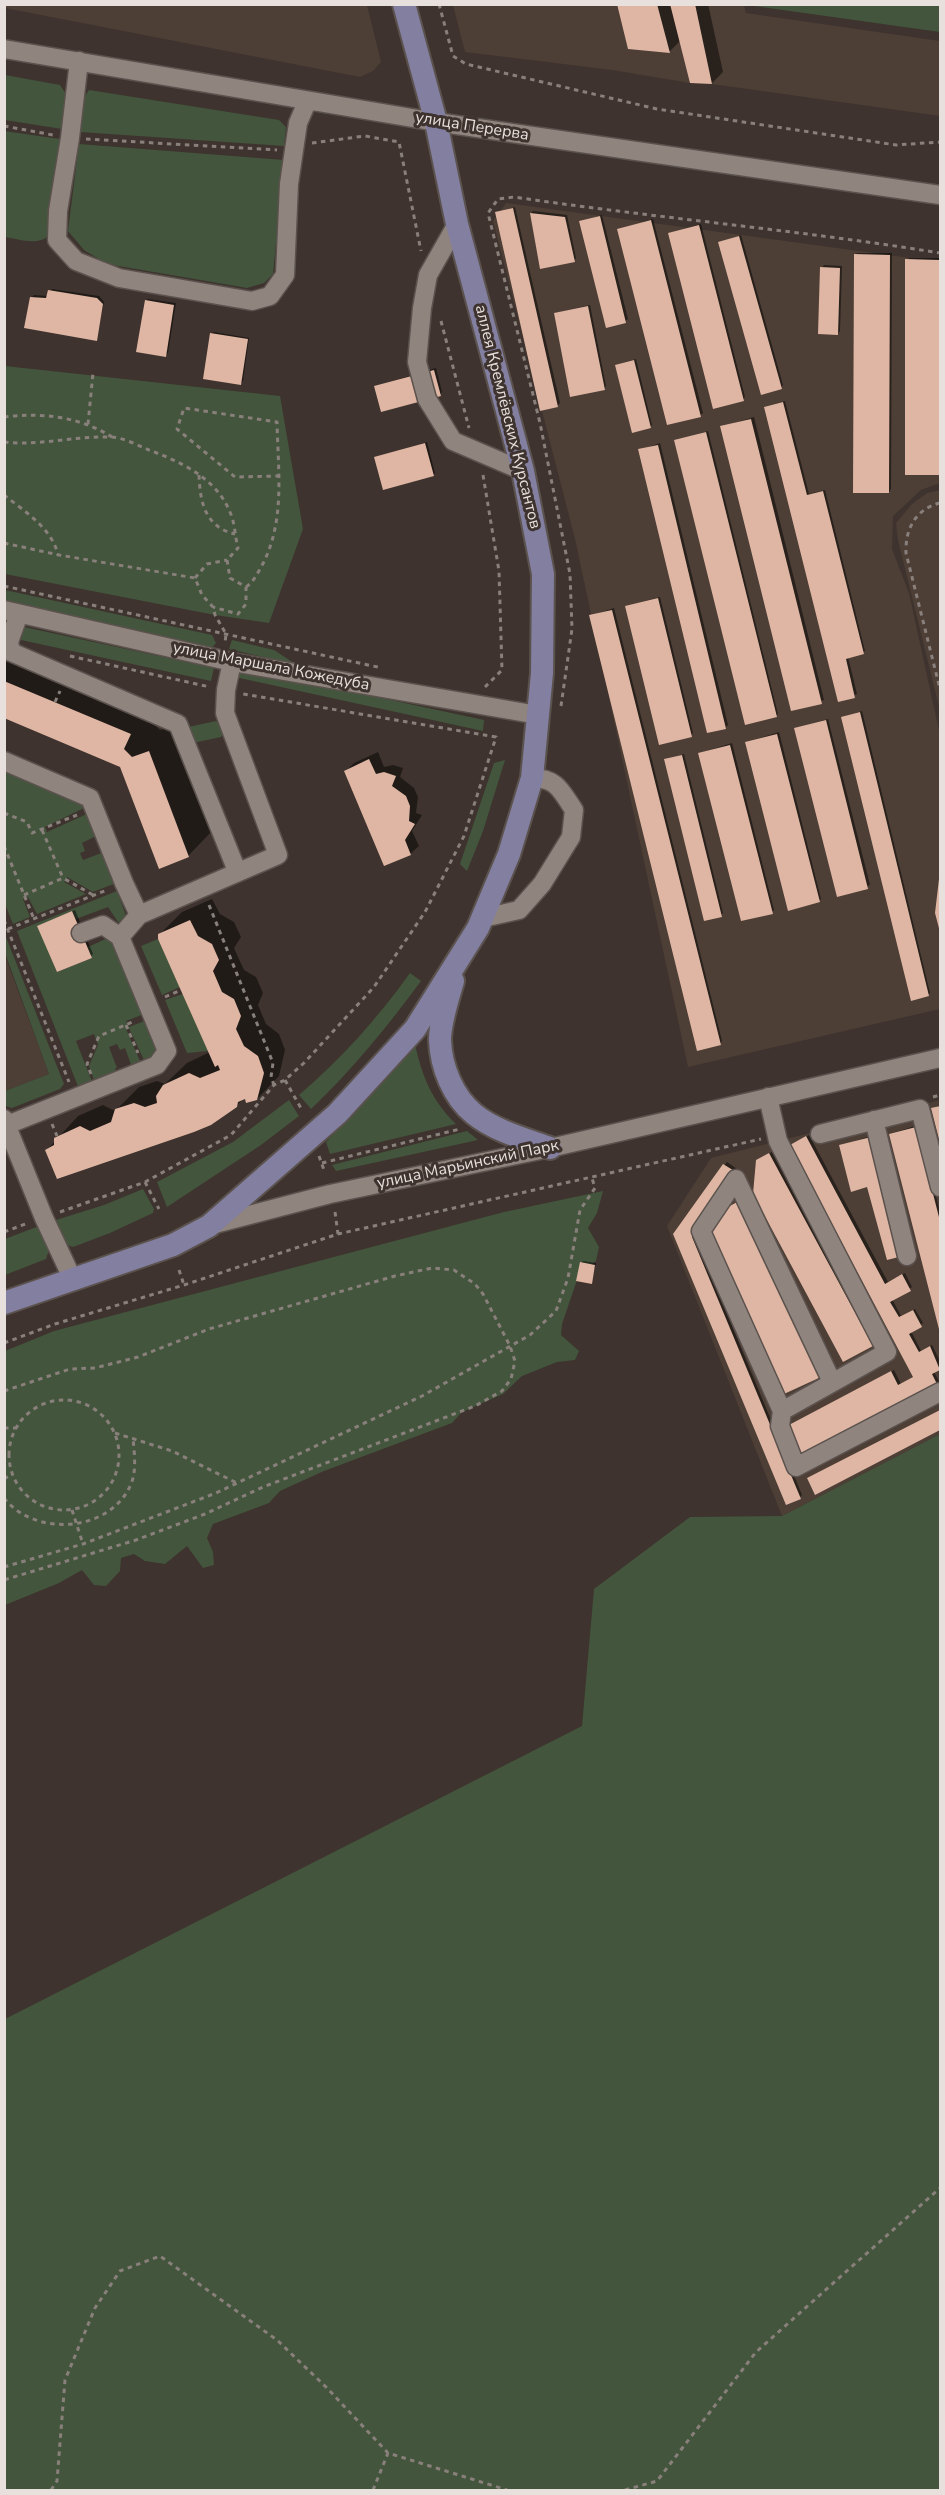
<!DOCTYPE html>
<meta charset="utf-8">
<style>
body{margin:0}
#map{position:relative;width:945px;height:2495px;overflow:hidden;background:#3e332e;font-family:"Nunito Sans",sans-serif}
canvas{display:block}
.frame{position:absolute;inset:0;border:6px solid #e7e0dd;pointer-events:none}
</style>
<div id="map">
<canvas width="945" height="2495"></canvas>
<div class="frame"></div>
</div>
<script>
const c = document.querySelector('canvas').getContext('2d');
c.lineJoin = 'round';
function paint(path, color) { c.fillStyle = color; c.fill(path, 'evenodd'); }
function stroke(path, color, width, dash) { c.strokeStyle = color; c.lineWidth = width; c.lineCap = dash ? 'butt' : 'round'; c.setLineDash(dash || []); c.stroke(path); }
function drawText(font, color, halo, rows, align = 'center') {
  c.font = font + ' "Nunito Sans",sans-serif'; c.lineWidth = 6; c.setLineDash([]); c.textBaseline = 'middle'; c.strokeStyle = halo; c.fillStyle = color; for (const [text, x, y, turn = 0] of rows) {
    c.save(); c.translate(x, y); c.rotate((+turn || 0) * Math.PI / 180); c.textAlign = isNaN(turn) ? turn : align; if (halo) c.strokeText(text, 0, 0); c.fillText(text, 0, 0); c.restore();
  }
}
const built = new Path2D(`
 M4,5H367L381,62L373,71L360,77L5,8Z
 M453,5H744L746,13L940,41V116L712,84L690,83L612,70L465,52Z
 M506,203L940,262V483L921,490L893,516L892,549L909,593L940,735V1009L688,1067L575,539L493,221Z
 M940,490V711L898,540L896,523L912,504L927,493Z
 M4,953L49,1074L5,1091H4Z
 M940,1100V1434L782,1516L667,1226L711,1158Z`);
const green = new Path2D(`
 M747,5H940V32Z
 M5,75L60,85L66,94L62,129L5,120Z
 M89,90L279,120L286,127L284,146L80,132L83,99Z
 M4,131L60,139L48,236C37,246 18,239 5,237Z
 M79,144L284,160L273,274L264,283L247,288L107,264L84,250L68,231Z
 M5,366L280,396L303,529L269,623L215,615L5,574Z
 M5,590L212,635L216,643L211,649L5,605Z
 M24,627L214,668L211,681L21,640Z
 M232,640L274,650L297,665L229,649Z
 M236,667L484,720L483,731L235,677Z
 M216,721L221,724L224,733L221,737L193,743L188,727Z
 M505,760L483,831L467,871L460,864L494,763Z
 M4,769L85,804L86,807L45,827L47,832L89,813L98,835L82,843L85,851L80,853L83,860L104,852L116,883L93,892L67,877V880L64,882L86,894L37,914L28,897L23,899L30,917L13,924L5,904Z
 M117,891L126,916L124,920L118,922L108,907L76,919L72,911L38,926L57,972L92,958L88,947L110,937L144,1014L126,1021L129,1027L147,1020L158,1047L153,1057L144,1060L129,1028L126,1029L140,1061L132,1067L125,1048L120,1050L117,1044L109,1047L117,1068H115L117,1074L95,1083L89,1066L98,1045L94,1034L76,1041L93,1084L79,1089L17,931Z
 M4,932L64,1084L60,1089L12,1108L5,1106V1091L49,1074L5,953Z
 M158,939L180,987L162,995L141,946Z
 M410,973L421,981C388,1026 352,1070 311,1109L299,1095C342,1058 377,1019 410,973Z
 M183,994L208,1051L187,1053L165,1000Z
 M415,1044C422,1076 432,1101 456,1124L330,1154L326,1142Z
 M289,1100L299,1116L261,1145L167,1207L157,1182L233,1142Z
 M467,1131L478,1140L336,1171L332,1165Z
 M143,1189L154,1209L153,1213L110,1233L73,1247L67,1245L56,1220L104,1205Z
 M603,1191L597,1213L588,1228L599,1247L596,1261L578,1277L562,1324L561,1335L579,1351L575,1360L557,1362L522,1376L503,1394L462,1412L452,1423L324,1471L280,1491L269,1503L213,1524L207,1538L213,1552L214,1565L203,1568L187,1546L165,1564L145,1561L134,1554L121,1558L120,1571L106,1586L94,1585L82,1570L59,1583L5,1605V1351L54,1331L504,1212Z
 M39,1226L49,1250L46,1259L5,1275V1239Z
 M940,1434V2490H5V2019L582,1726L594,1589L690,1517L782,1516Z`);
const shadow = new Path2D(`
 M618,4H708L723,72L712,83L691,82L681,40L669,52Z
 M515,207L560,403L557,406L497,213Z
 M533,211L567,215L576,258L574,261L531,213Z
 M602,215L628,319L625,321L581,222Z
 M653,219L703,413L700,415L619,229Z
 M701,224L745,397L743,399L670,233Z
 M741,235L783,385L781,388L720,243Z
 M857,253H892L891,489L889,492L855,255Z
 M909,258H940V471L939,473L907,260Z
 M824,265L842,266L840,331L838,334L822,268Z
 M52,289L99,296L104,302L96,339L31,298L34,295L48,296Z
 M148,299L176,303L168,353L166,355L146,301Z
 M590,305L606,386L604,389L556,313Z
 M214,332L249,338L243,381L240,384L211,334Z
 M636,359L652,425L650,427L617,365Z
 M436,368L442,392L440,395L376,386Z
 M785,401L809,494L825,490L865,651L848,657L857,694L839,700L765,407Z
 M754,417L824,700L792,710L721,427Z
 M708,431L778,714L776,716L676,441Z
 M427,442L435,473L433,475L376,458Z
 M660,443L728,725L726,727L640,450Z
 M660,597L693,733L691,735L627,606Z
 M614,608L722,1041L720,1044L590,616Z
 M4,643L151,721L160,730L176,725L215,828L188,856L122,766L4,716Z
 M862,711L930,993L928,995L843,717Z
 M828,719L870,885L838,895L796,728Z
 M779,732L821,899L819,901L747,742Z
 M732,743L774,910L772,912L700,753Z
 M378,752L384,767L393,765L403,768L400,777L414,788L418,797L416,813L422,815L412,831L419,846L410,854L346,771L354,763Z
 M684,754L723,913L721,915L666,760Z
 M940,879V929L936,913Z
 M212,899L220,914L234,922L241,937L234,948L244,970L256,977L263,993L258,1005L266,1024L279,1034L285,1050L279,1076L257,1099L244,1098L236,1106L46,1151L78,1116L103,1105L113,1110L119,1107L139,1087L157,1081L165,1084L187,1063L210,1052L160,934L182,912Z
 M75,910L93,954L91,956L39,926Z
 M940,1105V1140L932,1109Z
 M918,1125L940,1212V1330L890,1134Z
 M809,1135L888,1282L905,1273L912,1287L892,1299L901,1316L915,1309L923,1323L911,1331L921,1351L932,1345L940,1361V1368L934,1372L940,1383L792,1424L894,1370L901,1384L915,1376L792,1145Z
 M873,1135L868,1186L840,1146Z
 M772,1152L874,1343L872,1345L760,1158Z
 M727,1162L737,1169L694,1234L802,1495L800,1497L675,1234Z
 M583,1261L596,1263L591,1282L581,1263Z`);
const building = new Path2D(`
 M617,4H657L670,53L628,49Z
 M670,4H695L712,84L690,83Z
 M513,208L558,407L540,411L495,212Z
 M530,213L565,217L575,262L540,269Z
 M600,216L626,323L606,328L579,221Z
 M651,220L701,417L667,425L617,229Z
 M699,225L744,401L713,409L668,233Z
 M739,236L782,389L761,395L718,242Z
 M854,254L890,255L889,493H853Z
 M905,259L940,260L939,475H905Z
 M820,267L840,268L838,335L818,334Z
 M48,290L97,298L103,304L97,341L24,328L30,297L46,298Z
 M145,300L174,305L166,357L136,352Z
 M588,306L605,390L570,397L554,313Z
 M210,333L248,339L241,385L203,379Z
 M634,360L651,428L632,433L615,365Z
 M434,370L441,396L381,412L374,386Z
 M783,402L807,495L823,491L864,654L846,659L855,698L838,702L764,407Z
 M751,419L822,704L791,711L720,426Z
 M706,432L777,717L745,725L674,440Z
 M425,443L434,476L383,490L374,457Z
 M658,445L726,729L707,733L638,449Z
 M658,598L692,737L659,745L625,606Z
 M612,610L721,1045L697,1051L589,615Z
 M4,681L131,734L124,749L132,757L149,751L189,857L159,869L120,767L4,718Z
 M860,712L929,996L911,1001L841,717Z
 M826,720L868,889L837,897L794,728Z
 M777,734L820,902L788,911L745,742Z
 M730,745L773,914L741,921L698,753Z
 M682,755L722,917L704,921L664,759Z
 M369,759L376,774L384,772L396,776L392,786L406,796L410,806L409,821L415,824L405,840L411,855L384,866L344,771Z
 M939,879H940V932L935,913Z
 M72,911L92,958L57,972L37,926Z
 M190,920L198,936L212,944L219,960L213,971L222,992L234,999L241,1016L236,1029L244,1046L258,1056L264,1073L257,1100L246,1103L245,1099L238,1102L237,1107L211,1125L194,1132L57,1179L45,1150L54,1145V1138L80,1126L90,1131L111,1122L115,1109L134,1103L145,1107L157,1103L156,1096L163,1085L189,1073L200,1078L220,1070L218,1065L215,1067L158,939V934Z
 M940,1106V1143L931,1108Z
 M916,1127L940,1221V1333L889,1134Z
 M806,1136L885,1284L902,1274L911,1291L890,1302L899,1317L913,1310L922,1327L909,1334L919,1352L930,1346L940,1370L932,1374L938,1386L804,1458L787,1426L891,1371L898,1385L913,1377L790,1145Z
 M871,1137L903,1256L887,1260L867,1187L851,1192L839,1145Z
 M769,1153L873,1346L843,1362L753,1194L756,1160Z
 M723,1164L736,1172L692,1237L801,1499L786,1505L673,1234Z
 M739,1201L821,1377L784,1394L710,1236L728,1207Z
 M580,1262L595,1265L592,1284L576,1281Z
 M940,1410V1430L815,1495L807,1478Z`);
const path = new Path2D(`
 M439,4L453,56L466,64L657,109L896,145L940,142
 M4,126L53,135
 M86,139L277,150
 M312,143L365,136L399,142L421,251
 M441,321L469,428
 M4,417C42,412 80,417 112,437
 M88,424L93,373
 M4,442C40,446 74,436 110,437C122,437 137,445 149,450C181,462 216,478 230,512C235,523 235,537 238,548L227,560L230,578L246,587V604L238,614L213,607
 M199,475C200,502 205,527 235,534
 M483,475L499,571L502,670L485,687
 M4,495C24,511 52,528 58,555
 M940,503C915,509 905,530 906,553L940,689
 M4,543L59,555L195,578L202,595L213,607L215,615L226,634L225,643
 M195,578L207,564L227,560
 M4,586L382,668
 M246,587C253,582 256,576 260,569C286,524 278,472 277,422L184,408L177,429L235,477L278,476
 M70,656L210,687
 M55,702L60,691
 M561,706L572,629L570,574L540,423L488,213L498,199L514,197C656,218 799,230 940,253
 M4,813L27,822L32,833L77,815
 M42,830L63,878
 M4,846L34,919
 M24,895L63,878L93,895
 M209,905L273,1063L271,1077L274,1085
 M4,920L69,1082
 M8,929L107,890
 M165,997L181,990
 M126,1025L138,1053
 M91,1074L87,1064L99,1036L135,1021
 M285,1080L302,1110
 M933,1097L940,1095
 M52,1124L57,1136
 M319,1156L324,1170
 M322,1163L460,1129
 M145,1182L159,1209
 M60,1212L145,1182L231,1135L274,1085L285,1080L304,1063L374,987L425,912L464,836L496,737L243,694
 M335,1212L338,1234
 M4,1232L28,1223
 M179,1270L184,1285
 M4,1343L55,1324L184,1285L338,1234L761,1139
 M4,1391L70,1369L95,1368L138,1357L209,1329L395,1276L432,1268L454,1270L475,1284L483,1294L510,1346L515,1361L511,1379L502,1391L475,1406L263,1487L205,1514L136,1540L4,1580
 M9 1455a55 55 0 1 1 110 0a55 55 0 1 1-110 0Z
 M4,1428H16
 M115,1433L172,1451L237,1483
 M4,1479L12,1474
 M4,1498C35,1538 111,1532 131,1484C137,1470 134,1452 133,1437
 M72,1510L83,1544
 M4,1567L83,1544L216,1493L422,1396L530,1335L556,1311L568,1278L580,1210L595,1188L592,1178
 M51,2490L57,2481L65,2380L95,2308L120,2271L160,2256L277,2340L327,2388L388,2453
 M373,2490L388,2453L507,2490
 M625,2490L657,2481L756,2352L940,2188`);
const minor = new Path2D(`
 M4,49L436,122L940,195
 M79,61L70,138L58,211L57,240L76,261L119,278L252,301L270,296L285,275L289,184L298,123L307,102
 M457,224L428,275L422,308L417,362L427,399L453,441L523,471
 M4,610L232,662L538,715
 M19,614L9,642L11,652L178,724L237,871
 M4,761L90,798L124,883L139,915L120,937
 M139,915L278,855L225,713L226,690L232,662
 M483,918L519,910L542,884L571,837L574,810C561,791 557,778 532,778
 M768,1097L778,1141L887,1352L782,1411L780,1426L796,1467L940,1392
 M4,1119L44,1218L73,1280
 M874,1120L907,1256
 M7,1125L157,1065L167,1051L120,937L103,925L81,933
 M820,1134L920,1109L940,1187
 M211,1225L330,1194L550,1148L940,1058
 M782,1411L701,1231L736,1179L832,1382`);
const major = new Path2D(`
 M453,981C448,999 440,1022 440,1040C441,1067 453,1097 474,1114C495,1131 525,1139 550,1148
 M4,1303L173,1245L209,1226L337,1114L415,1029L478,928L509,854L532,778L542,673L543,574L523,471L457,224L436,122L404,4`);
const streetNames = [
 ["улица Перерва",472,127,9],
 ["аллея Кремлёвских Курсантов",507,417,76],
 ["улица Маршала Кожедуба",271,667,11],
 ["улица Марьинский Парк",468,1165,-12]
];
paint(built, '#4d3e36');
paint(green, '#43553c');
paint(shadow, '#0007');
paint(building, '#dfb6a3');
stroke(minor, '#5b524e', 21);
stroke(major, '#5b524e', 26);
stroke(path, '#89807c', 3, [4.5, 4.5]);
stroke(minor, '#90847e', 18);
stroke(major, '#827fa1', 22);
drawText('16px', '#e7e0dd', '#3e332e', streetNames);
</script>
